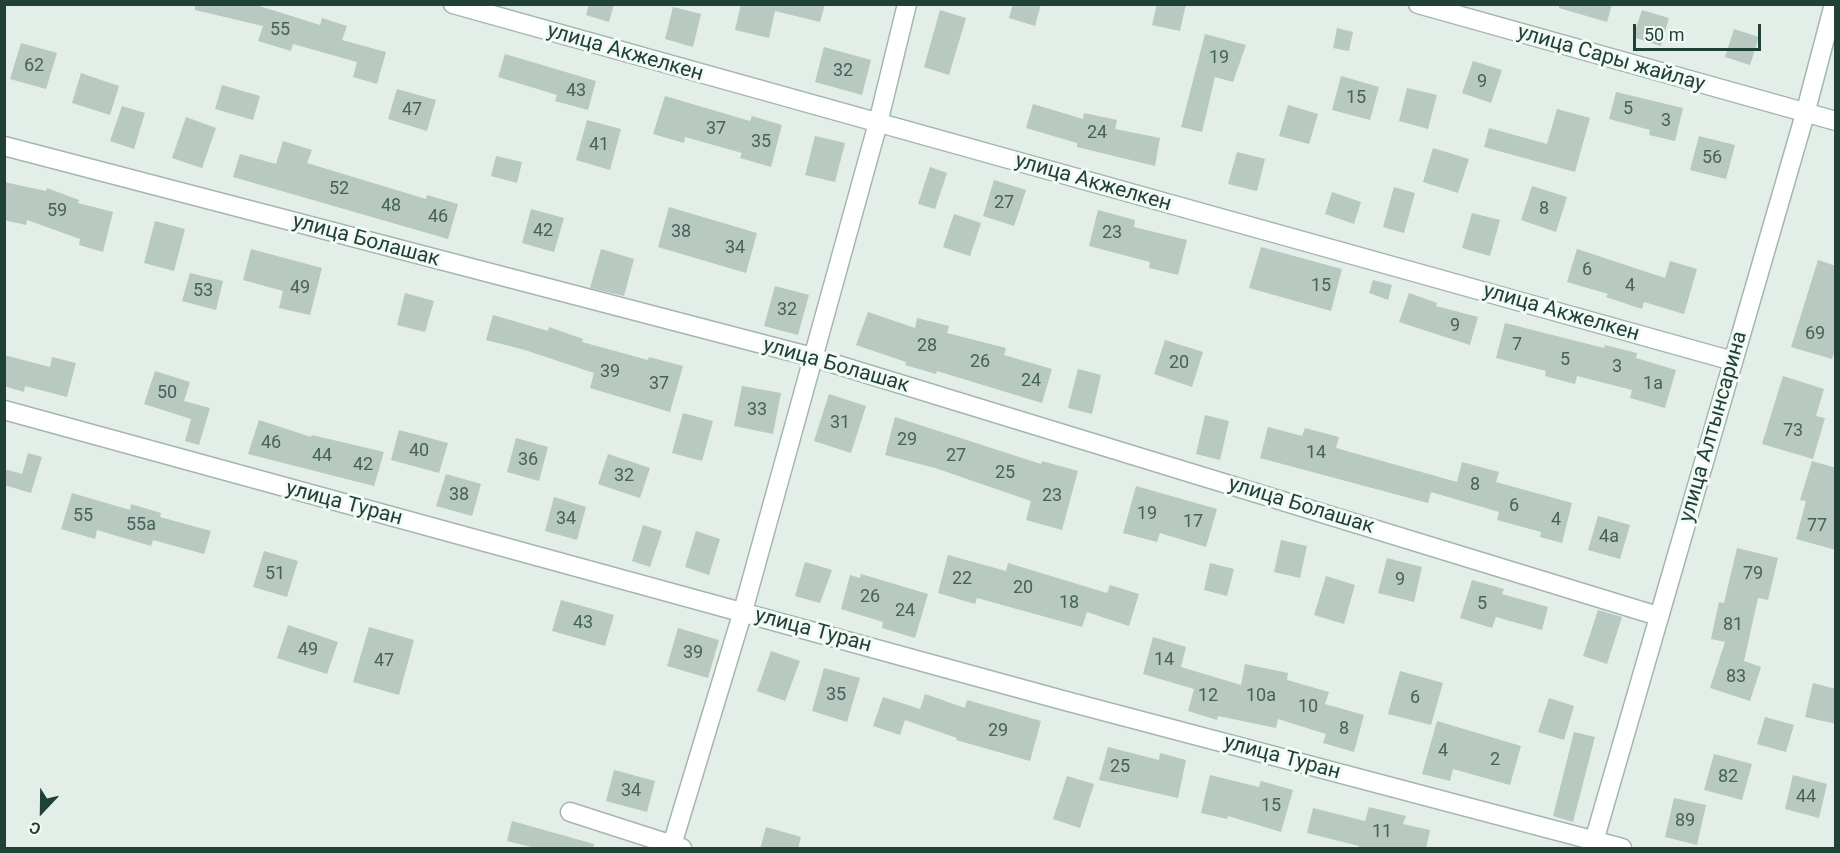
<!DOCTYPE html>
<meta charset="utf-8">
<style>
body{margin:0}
#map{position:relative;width:1840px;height:853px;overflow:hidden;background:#e2eee7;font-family:Roboto,sans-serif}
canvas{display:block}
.frame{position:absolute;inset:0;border:6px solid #204135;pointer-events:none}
.north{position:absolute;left:12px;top:781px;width:60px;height:60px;-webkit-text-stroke:4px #f3faf5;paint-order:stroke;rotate:202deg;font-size:16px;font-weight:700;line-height:24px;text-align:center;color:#204135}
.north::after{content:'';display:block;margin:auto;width:21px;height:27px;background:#204135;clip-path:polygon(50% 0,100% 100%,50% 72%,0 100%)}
.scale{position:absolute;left:1633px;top:24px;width:128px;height:27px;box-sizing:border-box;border:3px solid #204135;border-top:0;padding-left:8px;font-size:18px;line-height:21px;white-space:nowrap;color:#204135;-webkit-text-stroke:4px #f3faf5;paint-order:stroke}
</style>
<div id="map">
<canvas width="1840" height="853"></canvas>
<div class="frame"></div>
<div class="north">С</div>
<div class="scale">50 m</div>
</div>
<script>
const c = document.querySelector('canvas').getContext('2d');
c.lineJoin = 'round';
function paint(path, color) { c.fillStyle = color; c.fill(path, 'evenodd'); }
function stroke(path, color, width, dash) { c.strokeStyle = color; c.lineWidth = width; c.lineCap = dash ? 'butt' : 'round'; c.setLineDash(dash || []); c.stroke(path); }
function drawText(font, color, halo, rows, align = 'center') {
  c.font = font + ' Roboto,sans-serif'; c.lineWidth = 6; c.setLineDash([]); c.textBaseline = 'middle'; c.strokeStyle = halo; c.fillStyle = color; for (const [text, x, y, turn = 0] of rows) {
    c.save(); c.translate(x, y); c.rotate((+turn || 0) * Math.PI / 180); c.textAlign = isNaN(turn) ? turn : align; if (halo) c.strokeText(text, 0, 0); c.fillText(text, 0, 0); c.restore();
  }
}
const building = new Path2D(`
 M195,4H253L320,25L322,18L347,26L342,40L386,52L377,84L353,77L357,62L293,44L291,51L258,41L263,26L195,10Z
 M589,4H614L609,22L586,15Z
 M741,4H825L820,22L775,11L769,38L735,30Z
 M1013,4H1041L1035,26L1009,18Z
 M1157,4H1186L1180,31L1152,25Z
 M1559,4H1612L1607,22L1559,8Z
 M673,7L701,14L693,47L665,39Z
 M940,10L966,18L949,75L924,67Z
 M1642,10L1669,18L1661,46L1633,37Z
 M1337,28L1353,32L1349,51L1333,48Z
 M1734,29L1759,37L1750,65L1725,57Z
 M1205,34L1246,45L1233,82L1215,77L1202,132L1181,127Z
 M21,43L57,53L46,89L10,79Z
 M824,47L871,60L862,95L815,82Z
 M505,54L596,81L588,110L555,101L557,95L498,77Z
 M1473,61L1502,70L1491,103L1462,93Z
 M81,73L119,86L110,115L72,103Z
 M1341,76L1379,87L1370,120L1332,110Z
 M222,85L260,96L253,120L215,109Z
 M1407,88L1437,95L1428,129L1399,121Z
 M397,89L436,100L427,131L388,119Z
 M1616,92L1683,108L1675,141L1649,135L1650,130L1609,119Z
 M665,96L750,121L752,116L782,125L771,167L740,158L742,153L685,137L684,143L653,134Z
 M1033,104L1083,119L1084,113L1117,120L1115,129L1160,138L1155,166L1077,147V143L1026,128Z
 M1288,105L1318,114L1309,144L1279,136Z
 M122,106L145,113L134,149L110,141Z
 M1557,109L1590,118L1575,172L1484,147L1489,128L1547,144Z
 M186,117L216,128L202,168L172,158Z
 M587,120L621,129L610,170L576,160Z
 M815,136L845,143L835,182L805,175Z
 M1699,136L1735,145L1726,179L1690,170Z
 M283,141L312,150L307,163L426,199L427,195L458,204L448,239L233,177L240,154L276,164Z
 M1433,148L1469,159L1458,193L1423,182Z
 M1237,152L1265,159L1257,191L1228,184Z
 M496,156L522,162L517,183L491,176Z
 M930,167L947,173L935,209L918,204Z
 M994,180L1026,190L1014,226L983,216Z
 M4,182L46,191L47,188L79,200L78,203L113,212L103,252L79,245L80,239L27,220L26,225L4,220Z
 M1532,186L1567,197L1556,232L1521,220Z
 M1394,187L1415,193L1404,233L1383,227Z
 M1332,192L1361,202L1354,224L1325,214Z
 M669,207L757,233L746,273L658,247Z
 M531,209L564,218L554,252L522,243Z
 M1098,210L1135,220L1134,227L1187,240L1178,275L1149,268L1150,262L1089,246Z
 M1472,213L1500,220L1490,256L1462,248Z
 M954,214L981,223L970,256L943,247Z
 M155,221L185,229L174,271L144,263Z
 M1261,247L1342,269L1331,311L1249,288Z
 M251,249L322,268L310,315L279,308L283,291L243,280Z
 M601,249L634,259L624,296L590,288Z
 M1577,249L1665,278L1670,261L1697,269L1684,314L1644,302L1642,309L1606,297L1608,294L1567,282Z
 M1818,260L1836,266V348L1832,359L1791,347Z
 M190,273L223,281L216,310L182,301Z
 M1373,280L1392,285L1388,300L1369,293Z
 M775,286L809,295L798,335L764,326Z
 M405,293L434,301L425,332L397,325Z
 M1409,293L1437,303L1436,306L1478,317L1470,345L1399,322Z
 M868,312L915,328L917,318L949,326L947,333L1006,348L1004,355L1052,369L1042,403L937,371L936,374L905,365L906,362L856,345Z
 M493,315L548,331L549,327L583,339L582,342L648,360L649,357L683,366L670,412L590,388L594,373L525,350L486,340Z
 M1505,323L1604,348L1605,345L1637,353L1636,358L1676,370L1665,408L1630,398L1632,390L1577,376L1575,384L1545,376L1546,371L1496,358Z
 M1165,340L1203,352L1192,387L1154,374Z
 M4,355L50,367L52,357L76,363L67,397L25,386L24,392L4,386Z
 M1078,369L1101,375L1092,414L1068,408Z
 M155,371L190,382L184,401L210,408L199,445L185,441L191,419L144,404Z
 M1783,376L1824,389L1816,416L1825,418L1813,459L1762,444Z
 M742,386L781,393L773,434L734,426Z
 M829,394L866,406L851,453L814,441Z
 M683,413L713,421L702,461L672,453Z
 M1205,415L1229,421L1220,460L1196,454Z
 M895,417L1041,464L1042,461L1078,471L1062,530L1026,520L1031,501L935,468L885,455Z
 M259,420L311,437L312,435L384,452L374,486L248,454Z
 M1268,427L1302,436L1305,428L1339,437L1336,448L1457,482L1462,462L1499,472L1496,482L1572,503L1562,543L1540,537L1541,532L1497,520L1499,512L1431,492L1428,503L1260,458Z
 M399,430L448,443L439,473L391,460Z
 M516,438L548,447L539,481L507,472Z
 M28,453L42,457L31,493L4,485V469L22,474Z
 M608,454L650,468L640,498L598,484Z
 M1812,461L1836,468V550L1796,539L1806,501L1800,500Z
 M446,474L481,484L472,516L436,506Z
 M1136,486L1217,509L1206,547L1160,533L1157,542L1123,533Z
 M72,493L130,510L131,504L161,513L160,517L211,531L204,554L153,540L151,546L97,530L95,539L61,529Z
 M554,497L586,507L577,540L545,531Z
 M1598,516L1630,525L1620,559L1588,550Z
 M643,525L662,531L650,567L632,561Z
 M696,531L720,539L709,575L685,567Z
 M1281,540L1307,546L1300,578L1274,572Z
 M1737,548L1778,558L1768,600L1758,598L1744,661L1761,667L1750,701L1710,688L1725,642L1711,639L1719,602L1724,603Z
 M264,551L298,561L287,597L253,587Z
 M948,555L1006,571L1008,563L1107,593L1110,585L1139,594L1129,626L1087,612L1082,627L977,598L975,604L938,593Z
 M1387,558L1422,567L1414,602L1378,593Z
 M805,562L832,570L820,603L795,596Z
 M1210,563L1234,569L1227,596L1204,590Z
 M861,574L928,594L915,638L882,628L883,622L841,609L850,575L860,578Z
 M1326,576L1355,585L1344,624L1314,615Z
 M1472,580L1504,589L1502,594L1548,607L1542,630L1496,617L1492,628L1460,618Z
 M561,600L614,615L605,646L552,631Z
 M1598,610L1622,617L1607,664L1583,656Z
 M288,625L338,642L327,674L277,658Z
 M369,627L414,640L399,695L353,682Z
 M678,628L719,640L708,678L667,666Z
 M1153,637L1186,647L1181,667L1241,685L1245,664L1288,673L1287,680L1329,692L1325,704L1364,715L1354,752L1323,743L1326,734L1278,719L1276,728L1218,716L1217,720L1188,711L1194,689L1143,674Z
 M771,651L800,661L785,701L757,691Z
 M824,668L860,678L847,722L812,711Z
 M1400,671L1443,683L1431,725L1388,714Z
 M1813,683L1836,689V724L1805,717Z
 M925,694L965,708L967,700L1041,721L1030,761L956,740L957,738L905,720L900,735L873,726L883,697L920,709Z
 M1549,698L1574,706L1564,740L1538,732Z
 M1765,717L1794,725L1786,752L1757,744Z
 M1437,721L1521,746L1510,785L1453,769L1450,781L1422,774Z
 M1574,732L1595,737L1573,822L1553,816Z
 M1108,747L1159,760L1160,753L1186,760L1178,798L1099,780Z
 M1714,754L1752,764L1742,800L1704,790Z
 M614,770L655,781L647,812L606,801Z
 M1210,775L1259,787L1261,781L1293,790L1281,832L1228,816L1227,819L1201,813Z
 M1793,775L1827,784L1819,818L1785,809Z
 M1067,776L1094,784L1080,828L1053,819Z
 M1674,798L1706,805L1697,845L1665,837Z
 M1369,807L1406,816L1403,824L1430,830L1426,849H1359V846L1307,833L1313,808L1365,821Z
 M512,821L594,844L593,849H539L507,841Z
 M766,827L801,837L798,849H760Z`);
const minor = new Path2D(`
 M453,4L1733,361
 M1418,4L1836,121
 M4,146L812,357L1658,616
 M4,410L1062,700L1622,848
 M570,812L682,848
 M672,845L743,611L878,123L907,4
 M1592,848L1805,114L1834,4`);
const numberNames = [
 ["55",280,30],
 ["19",1219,58],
 ["62",34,66],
 ["32",843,71],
 ["9",1482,82],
 ["43",576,91],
 ["15",1356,98],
 ["5",1628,109],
 ["47",412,110],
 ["3",1666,121],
 ["37",716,129],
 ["24",1097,133],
 ["35",761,142],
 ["41",599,145],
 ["56",1712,158],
 ["52",339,189],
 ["27",1004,203],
 ["48",391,206],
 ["8",1544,209],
 ["59",57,211],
 ["46",438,217],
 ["42",543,231],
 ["38",681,232],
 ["23",1112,233],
 ["34",735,248],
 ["6",1587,270],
 ["15",1321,286],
 ["4",1630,286],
 ["49",300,288],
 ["53",203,291],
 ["32",787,310],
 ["9",1455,326],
 ["69",1815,334],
 ["7",1517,345],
 ["28",927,346],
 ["5",1565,360],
 ["26",980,362],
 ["20",1179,363],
 ["3",1617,367],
 ["39",610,372],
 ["24",1031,381],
 ["37",659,384],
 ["1а",1653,384],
 ["50",167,393],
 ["33",757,410],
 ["31",840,423],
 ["73",1793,431],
 ["29",907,440],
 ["46",271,443],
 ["40",419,451],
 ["14",1316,453],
 ["44",322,456],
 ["27",956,456],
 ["36",528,460],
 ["42",363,465],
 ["25",1005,473],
 ["32",624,476],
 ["8",1475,485],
 ["38",459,495],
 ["23",1052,496],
 ["6",1514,506],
 ["19",1147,514],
 ["55",83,516],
 ["34",566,519],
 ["4",1556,520],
 ["17",1193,522],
 ["55а",141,525],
 ["77",1817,526],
 ["4а",1609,537],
 ["51",275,574],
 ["79",1753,574],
 ["22",962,579],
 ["9",1400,580],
 ["20",1023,588],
 ["26",870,597],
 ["18",1069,603],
 ["5",1482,604],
 ["24",905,611],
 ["43",583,623],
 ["81",1733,625],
 ["49",308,650],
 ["39",693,653],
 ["14",1164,660],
 ["47",384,661],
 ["83",1736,677],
 ["35",836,695],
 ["12",1208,696],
 ["10а",1261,696],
 ["6",1415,698],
 ["10",1308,707],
 ["8",1344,729],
 ["29",998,731],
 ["4",1443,751],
 ["2",1495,760],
 ["25",1120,767],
 ["82",1728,777],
 ["34",631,791],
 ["44",1806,797],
 ["15",1271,806],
 ["89",1685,821],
 ["11",1382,832]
];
const streetNames = [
 ["улица Акжелкен",625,53,16],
 ["улица Сары жайлау",1611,59,16],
 ["улица Акжелкен",1093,183,16],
 ["улица Болашак",366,241,15],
 ["улица Акжелкен",1561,313,16],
 ["улица Болашак",836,366,16],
 ["улица Алтынсарина",1714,427,-74],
 ["улица Туран",344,504,15],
 ["улица Болашак",1301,506,17],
 ["улица Туран",813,631,15],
 ["улица Туран",1282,758,15]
];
paint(building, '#b7c9c0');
stroke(minor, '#a4b7ae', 21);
stroke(minor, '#fff', 18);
drawText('18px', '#466358', null, numberNames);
drawText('21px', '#204135', '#f3faf5', streetNames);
</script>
